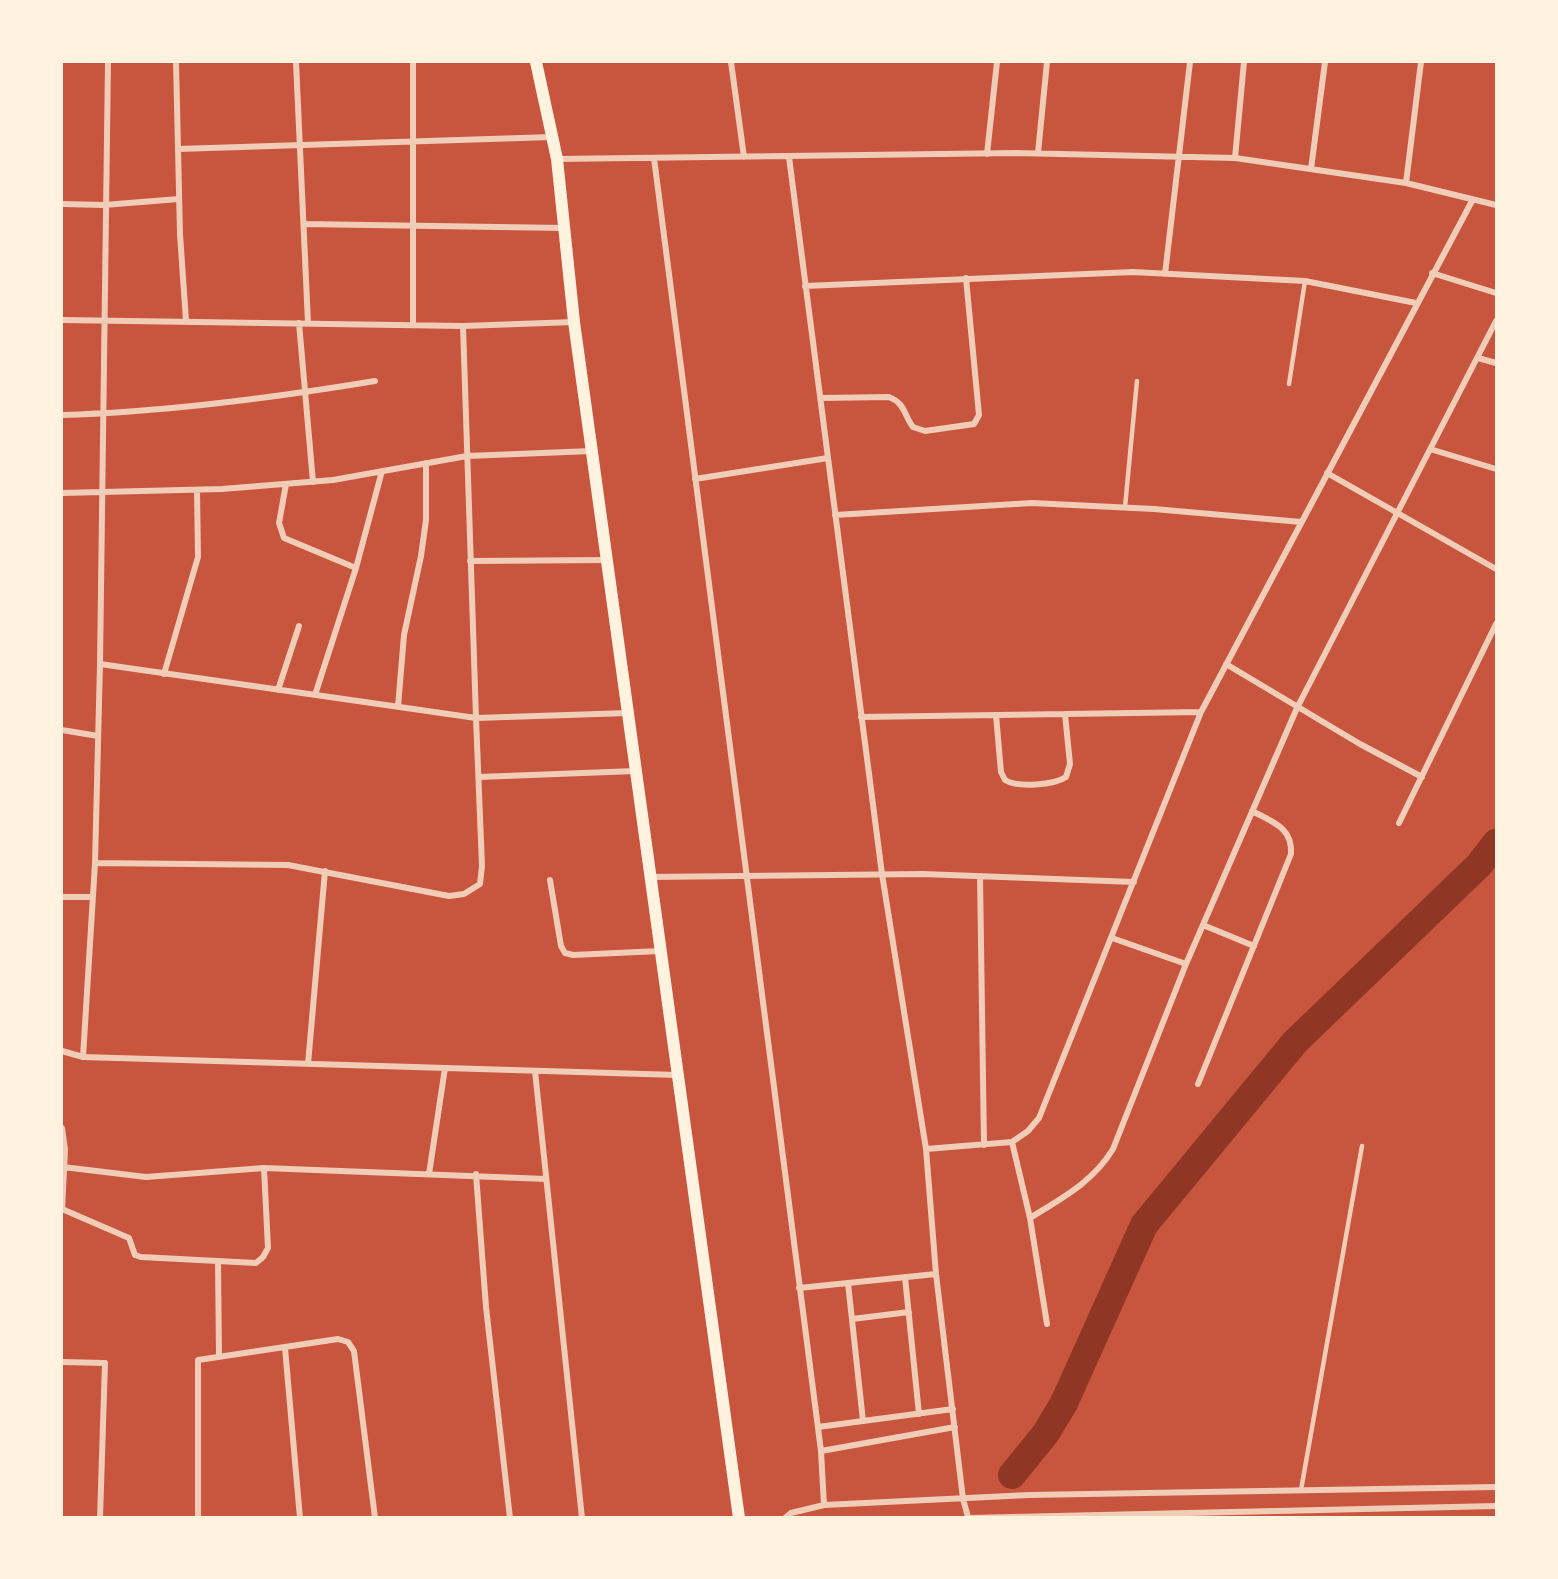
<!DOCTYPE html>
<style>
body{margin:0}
#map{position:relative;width:1558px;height:1579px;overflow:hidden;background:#c8553d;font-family:"Crimson Pro",serif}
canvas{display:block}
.frame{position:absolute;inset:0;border:63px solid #fff3e0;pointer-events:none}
</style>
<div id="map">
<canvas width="1558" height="1579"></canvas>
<div class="frame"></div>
</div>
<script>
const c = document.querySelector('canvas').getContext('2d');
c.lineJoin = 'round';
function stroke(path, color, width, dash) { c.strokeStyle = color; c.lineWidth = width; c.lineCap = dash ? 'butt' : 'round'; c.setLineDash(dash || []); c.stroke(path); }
const river = new Path2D(`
 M1012,1475L1046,1433L1064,1403L1144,1225L1295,1042L1479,865L1496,843`);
const service = new Path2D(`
 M1289,384L1305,281
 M1125,507L1137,381
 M1301,1490L1362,1146`);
const minor = new Path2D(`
 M176,62L180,234L186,321
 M296,62L308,323
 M413,62V325
 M731,62L744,157
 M178,149L552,137
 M1038,153L1047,62
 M987,154L997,62
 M789,157L882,874L926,1149L936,1274L963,1499L968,1517
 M654,158L821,1451L824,1505
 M1235,158L1244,62
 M557,159L1016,153L1235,158L1406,183L1496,205
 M1311,169L1325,62
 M1406,183L1421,62
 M62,204L104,205L179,199
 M304,224L564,228
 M1432,273L1496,293
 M1165,274L1190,62
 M805,286L1133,272L1305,281L1416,303
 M62,320L463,326L574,322
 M299,323L313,482
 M463,326L476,718L628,713
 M1478,358L1496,363
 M820,398L889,397C905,403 904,415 913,427L925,431L974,424L979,415L966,278
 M62,415C167,412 272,398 375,381
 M1430,449L1496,469
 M1327,473L1496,569
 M695,479L828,458
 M286,484L279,523L284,538L356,568
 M62,493L222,489L333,480L467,456L592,451
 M835,515L1032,503L1154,509L1301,522
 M470,561L607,560
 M1226,664L1360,744L1422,777
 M164,674L198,557L197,490
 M278,690L299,626
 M315,695L356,568L382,471
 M398,707L404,635L421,556L426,520V463
 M996,715L1001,772L1005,780C1018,788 1054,785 1066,777L1070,764L1065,714
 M861,717L1201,712
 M62,730L98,736
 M479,777L635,771
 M1399,823L1496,624
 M95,863L288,865L449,896L464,894L480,884L482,866L476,718L100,664
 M980,876L984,1145
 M650,877L923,874L1134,882
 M550,880L561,946L565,953L573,955L660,951
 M62,897H92
 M1203,925L1254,946
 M1112,938L1186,964
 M62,1051L83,1057L677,1075
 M83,1057L95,863L100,664L108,62
 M308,1064L325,871
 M535,1071L582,1518
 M1198,1084L1291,854C1293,828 1273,822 1252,811
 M62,1128L65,1150L62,1210
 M1012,1142L1030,1218L1047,1324
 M926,1149L1012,1142L1028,1131L1039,1118L1201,712L1472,201
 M63,1167L146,1177L264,1168L546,1179
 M429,1174L445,1068
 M476,1174L486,1307L510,1518
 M62,1209L129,1238L135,1255L141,1257L256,1263L263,1257L268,1248L264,1168
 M1030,1218C1062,1198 1093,1182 1113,1149L1186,964L1297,708L1496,321
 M218,1261L219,1356
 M905,1277L919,1414
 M848,1283L863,1421
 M799,1288L936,1274
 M852,1319L909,1312
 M285,1348L300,1518
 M62,1362L105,1363L100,1518
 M818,1427L953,1409
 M821,1451L955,1427
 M198,1518V1360L338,1339L348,1342L354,1351L375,1518
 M785,1518L791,1513L824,1505L1029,1495L1496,1487
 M968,1518L1496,1506`);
const secondary = new Path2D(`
 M536,62L557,159L574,322L739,1518`);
stroke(river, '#8f3625', 28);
stroke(service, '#f1ccb7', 4.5);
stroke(minor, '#f1ccb7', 6);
stroke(secondary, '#fff3e0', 12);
</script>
